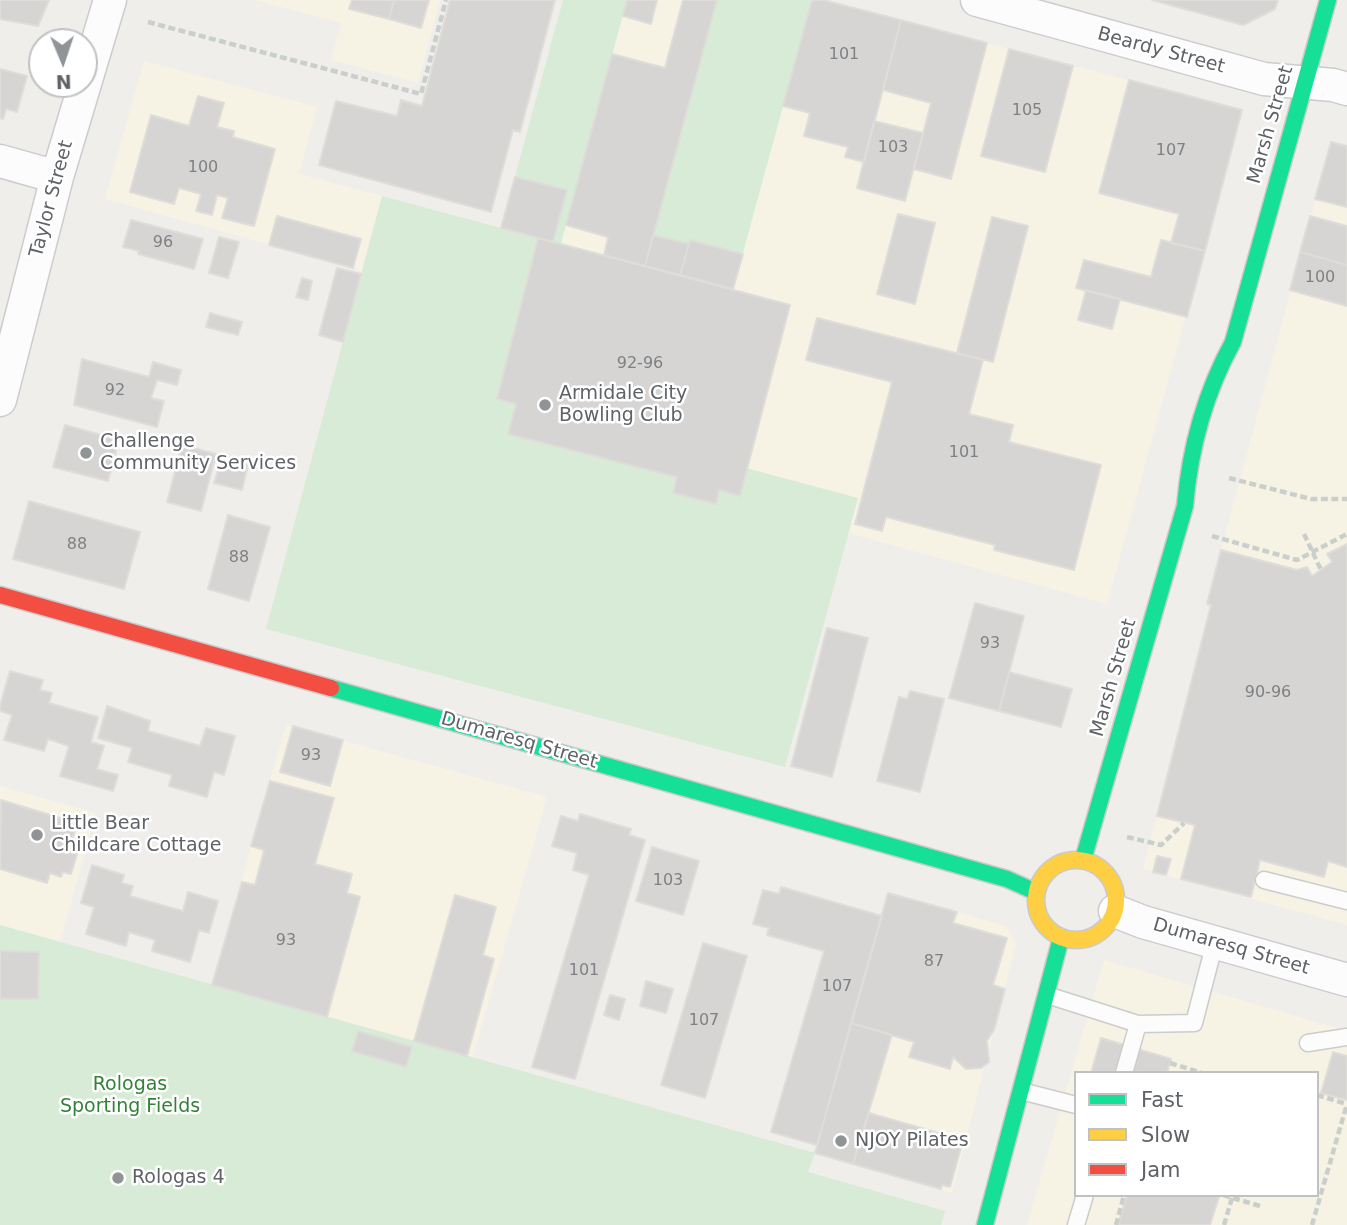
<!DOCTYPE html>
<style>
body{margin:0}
#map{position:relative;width:1347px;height:1225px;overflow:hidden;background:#efeeea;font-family:"DejaVu Sans",sans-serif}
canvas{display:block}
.legend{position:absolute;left:1074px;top:1071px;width:245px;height:126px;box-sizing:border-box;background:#fff;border:2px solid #bfc1c3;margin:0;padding:9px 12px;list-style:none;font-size:21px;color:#5f6368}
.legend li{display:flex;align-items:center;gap:14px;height:35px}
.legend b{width:35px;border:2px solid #bfc1c3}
.north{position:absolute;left:28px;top:28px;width:70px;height:70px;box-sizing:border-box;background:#fff;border:2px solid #bfc1c3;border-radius:50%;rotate:178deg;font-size:19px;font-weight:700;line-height:28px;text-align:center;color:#5f6368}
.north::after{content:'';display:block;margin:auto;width:24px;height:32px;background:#919496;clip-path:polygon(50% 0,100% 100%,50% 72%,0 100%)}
</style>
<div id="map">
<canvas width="1347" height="1225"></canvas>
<ul class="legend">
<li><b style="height:9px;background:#16e098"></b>Fast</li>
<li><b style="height:9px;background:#ffcf43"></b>Slow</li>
<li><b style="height:9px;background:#f24e42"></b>Jam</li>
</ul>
<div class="north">N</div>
</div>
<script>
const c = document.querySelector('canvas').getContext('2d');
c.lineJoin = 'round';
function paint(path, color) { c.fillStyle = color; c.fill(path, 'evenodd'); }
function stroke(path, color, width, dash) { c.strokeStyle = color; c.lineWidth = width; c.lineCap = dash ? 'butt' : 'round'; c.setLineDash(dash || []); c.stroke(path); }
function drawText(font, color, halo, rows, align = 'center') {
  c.font = font + ' "DejaVu Sans",sans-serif'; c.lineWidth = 5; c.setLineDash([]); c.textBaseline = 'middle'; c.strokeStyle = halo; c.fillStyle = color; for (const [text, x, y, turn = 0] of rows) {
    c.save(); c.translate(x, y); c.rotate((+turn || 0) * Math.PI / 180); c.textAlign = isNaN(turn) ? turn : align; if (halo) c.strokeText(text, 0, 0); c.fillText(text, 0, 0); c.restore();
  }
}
const commercial = new Path2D(`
 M255,0H440L418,83L331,60L341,23Z
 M627,0H717L644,266L561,243Z
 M812,0H823L1242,110L1107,604L848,533L857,498L746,468L790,305L733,289Z
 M144,61L317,107L299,174L382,196L362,270L105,199Z
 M1331,142L1347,146V925L1143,869L1211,605L1207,604L1221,550Z
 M286,725L547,797L473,1057L212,985Z
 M0,786L96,813L60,942L0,925Z
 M888,893L1006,926L1016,944L952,1193L815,1153Z
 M1104,960L1347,1031V1225H1027ZM1076,1073H1317V1195H1076Z`);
const green = new Path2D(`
 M563,0H627L561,243L644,266L717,0H812L733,289L790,305L746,468L858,498L785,767L266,629L382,196L501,228Z
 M0,925L815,1153L808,1172L945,1211L941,1225H0Z`);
const building = new Path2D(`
 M0,0H49L38,26L0,19Z
 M352,0H394L389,19L349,9Z
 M394,0H429L421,28L389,19Z
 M450,0H555L520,132L513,130L491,212L319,165L336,101L397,116L401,100L422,106Z
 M627,0H657L651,24L623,16Z
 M683,0H717L645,266L604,255L608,237L566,225L612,54L665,68Z
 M812,0H823L901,20L864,162L845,157L848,147L804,136L810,113L783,106Z
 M1152,0H1278L1275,9L1243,25Z
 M901,20L987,43L951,179L914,169L931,103L883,90Z
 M1009,49L1073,66L1045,172L981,156Z
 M0,69L27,76L17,112L6,109L3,119L0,118Z
 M1129,80L1242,110L1205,251L1171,243L1179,214L1099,193Z
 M198,96L224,103L217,127L234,131L233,137L275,149L254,226L222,218L228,198L217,195L212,215L196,211L201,194L179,188L174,204L130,192L151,115L189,126Z
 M874,121L923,133L905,201L857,188Z
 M1331,142L1347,146V207L1315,199Z
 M515,177L567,190L553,242L501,228Z
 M898,214L935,223L915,304L877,294Z
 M277,216L361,239L353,268L269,245Z
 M1310,216L1347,226V265L1300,252Z
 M992,217L1028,226L993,362L957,353Z
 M131,220L203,239L194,269L138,254L139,251L123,247Z
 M653,235L689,244L680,275L645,266Z
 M219,237L239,242L228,278L209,273Z
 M538,238L790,305L740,496L719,490L716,504L673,493L677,477L508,434L516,404L497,399Z
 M690,240L743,254L733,289L680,275Z
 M1161,240L1205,251L1187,317L1076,288L1084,260L1151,277Z
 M1300,252L1347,265V306L1290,290Z
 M337,268L361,274L343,342L319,335Z
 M302,278L312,281L308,300L296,297Z
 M1086,290L1120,299L1112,329L1078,320Z
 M210,313L242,322L238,335L206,327Z
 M817,318L983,360L969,414L1013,425L1009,442L1101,465L1074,570L994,550L995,545L886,517L882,531L855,524L892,382L806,360Z
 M82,359L149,377L153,362L181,370L177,385L157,380L151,398L164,401L157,427L74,405Z
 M65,425L119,440L108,481L53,467Z
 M182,445L216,454L201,511L167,502Z
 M222,457L248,465L242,490L214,483Z
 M29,501L140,532L124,589L13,559Z
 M228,515L270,527L249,601L208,589Z
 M1347,544V867L1328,861L1324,877L1260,860L1251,897L1181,879L1195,825L1157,816L1211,605L1207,604L1221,550L1297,570L1307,567L1312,576L1332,562L1327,554Z
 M975,603L1024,616L999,711L949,698Z
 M827,628L868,638L832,777L791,766Z
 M10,671L43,680L40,690L52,693L49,703L98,717L91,742L104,746L97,769L118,775L113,791L60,776L69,746L48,739L44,751L4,740L12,715L0,711V706Z
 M1009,672L1072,689L1061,727L999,711Z
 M910,691L944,699L920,792L877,781L899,697L907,699Z
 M107,706L150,721L148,731L200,746L206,728L235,736L224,775L214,772L207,797L169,786L172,775L128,762L132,748L98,738Z
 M293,726L343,740L330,786L280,772Z
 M270,781L334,798L315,864L352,874L347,893L360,897L327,1017L212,985L242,882L255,885L264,850L251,846Z
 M1,800L77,823L70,848L78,851L71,874L63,872L61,877L50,873L47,883L0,869Z
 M580,814L631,829L629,835L645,840L575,1079L532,1067L589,875L573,870L577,853L552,846L561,816L578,821Z
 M652,847L699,861L683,915L636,901Z
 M1157,856L1171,859L1166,875L1153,872Z
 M92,865L124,875L122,883L133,886L130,896L183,911L188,892L218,901L209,933L199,930L190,962L152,951L155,940L129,932L126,946L86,934L94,907L81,903Z
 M781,887L882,916L817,1145L771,1132L824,951L767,935L769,928L753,924L763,890L779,894Z
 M888,893L957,912L953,923L1007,938L993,985L1005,989L994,1030L987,1041L989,1062L981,1068L966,1069L953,1057L950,1069L909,1057L914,1042L851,1023Z
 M455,895L496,907L483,955L494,959L467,1056L414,1041Z
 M703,943L747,956L705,1098L661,1085Z
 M0,951L39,952L38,999H0Z
 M646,981L673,989L666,1013L640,1006Z
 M610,995L625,999L619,1020L604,1015Z
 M851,1023L892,1035L853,1164L815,1153Z
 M358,1031L412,1047L406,1067L352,1051Z
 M1101,1038L1171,1059L1167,1073H1091Z
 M1333,1052L1347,1056V1100L1321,1093Z
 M869,1113L956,1138L954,1146L961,1148L950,1187L942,1185L941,1189L853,1164Z
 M1127,1195H1213L1219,1197L1210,1225H1118Z`);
const path = new Path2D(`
 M148,22L421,94L446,0
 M1229,478L1311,499H1347
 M1304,534L1321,570
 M1212,536L1297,560L1347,534
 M1127,837L1161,845L1184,823
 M1170,1063L1202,1073
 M1317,1095L1347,1104
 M1223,1195L1260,1206
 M1116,1225L1124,1195
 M1224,1225L1232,1198
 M1312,1225L1347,1104`);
const lane = new Path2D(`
 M1264,880L1347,901
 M1047,995L1138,1024
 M1308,1043L1347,1037
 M1124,1073L1138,1024L1194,1023L1215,942
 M1021,1091L1076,1105
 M1076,1225L1085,1195`);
const street = new Path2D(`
 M977,0L1264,79L1333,85L1347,89
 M0,161L57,177
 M0,400L57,177L110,0
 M1115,911L1143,922L1347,980`);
const fast = new Path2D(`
 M331,688L1007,879L1036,892
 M1083,860L1185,506C1190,448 1205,393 1233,342L1328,0
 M985,1225L1061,938`);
const slow = new Path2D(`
 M1036 900a40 40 0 1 1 80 0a40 40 0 1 1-80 0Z`);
const jam = new Path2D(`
 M0,595L331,688`);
const markers = [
 [545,405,7,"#919496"],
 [86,453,7,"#919496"],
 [37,835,7,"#919496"],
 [841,1141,7,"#919496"],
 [118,1178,7,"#919496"]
];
const numberNames = [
 ["101",844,55],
 ["105",1027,111],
 ["103",893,148],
 ["107",1171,151],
 ["100",203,168],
 ["96",163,243],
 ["100",1320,278],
 ["92-96",640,364],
 ["92",115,391],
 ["101",964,453],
 ["88",77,545],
 ["88",239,558],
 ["93",990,644],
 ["90-96",1268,693],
 ["93",311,756],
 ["103",668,881],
 ["93",286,941],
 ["87",934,962],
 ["101",584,971],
 ["107",837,987],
 ["107",704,1021]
];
const streetNames = [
 ["Beardy Street",1161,51,15],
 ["Marsh Street",1271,125,-74],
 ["Taylor Street",52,199,-75],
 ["Marsh Street",1114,678,-74],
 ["Dumaresq Street",519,741,16],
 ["Dumaresq Street",1231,947,16]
];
const poiNames = [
 ["Armidale City",559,394],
 ["Bowling Club",559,416],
 ["Challenge",100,442],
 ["Community Services",100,464],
 ["Little Bear",51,824],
 ["Childcare Cottage",51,846],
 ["NJOY Pilates",855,1141],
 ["Rologas 4",132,1178]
];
const parkNames = [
 ["Rologas",130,1085],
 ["Sporting Fields",130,1107]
];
paint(commercial, '#f7f3e4');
paint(green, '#d8ebd6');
paint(building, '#d6d5d3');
stroke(building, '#deddd9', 2);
stroke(lane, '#cbcccc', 19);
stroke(street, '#cbcccc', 35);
stroke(fast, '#cacacb', 19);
stroke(slow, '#cacacb', 19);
stroke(jam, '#cacacb', 19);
stroke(path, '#cacfcc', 4.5, [7, 3.5]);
stroke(lane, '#fdfcfc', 16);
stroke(street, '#fdfcfc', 32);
stroke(fast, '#16e098', 16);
stroke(slow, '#ffcf43', 16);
stroke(jam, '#f24e42', 16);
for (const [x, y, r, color] of markers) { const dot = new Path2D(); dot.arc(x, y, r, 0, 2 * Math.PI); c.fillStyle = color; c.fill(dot); stroke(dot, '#fff', 2.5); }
drawText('16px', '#7e8184', null, numberNames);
drawText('19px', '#5f6368', '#fff', streetNames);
drawText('19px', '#5f6368', '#fff', poiNames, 'left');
drawText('19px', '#348238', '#fff', parkNames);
</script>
